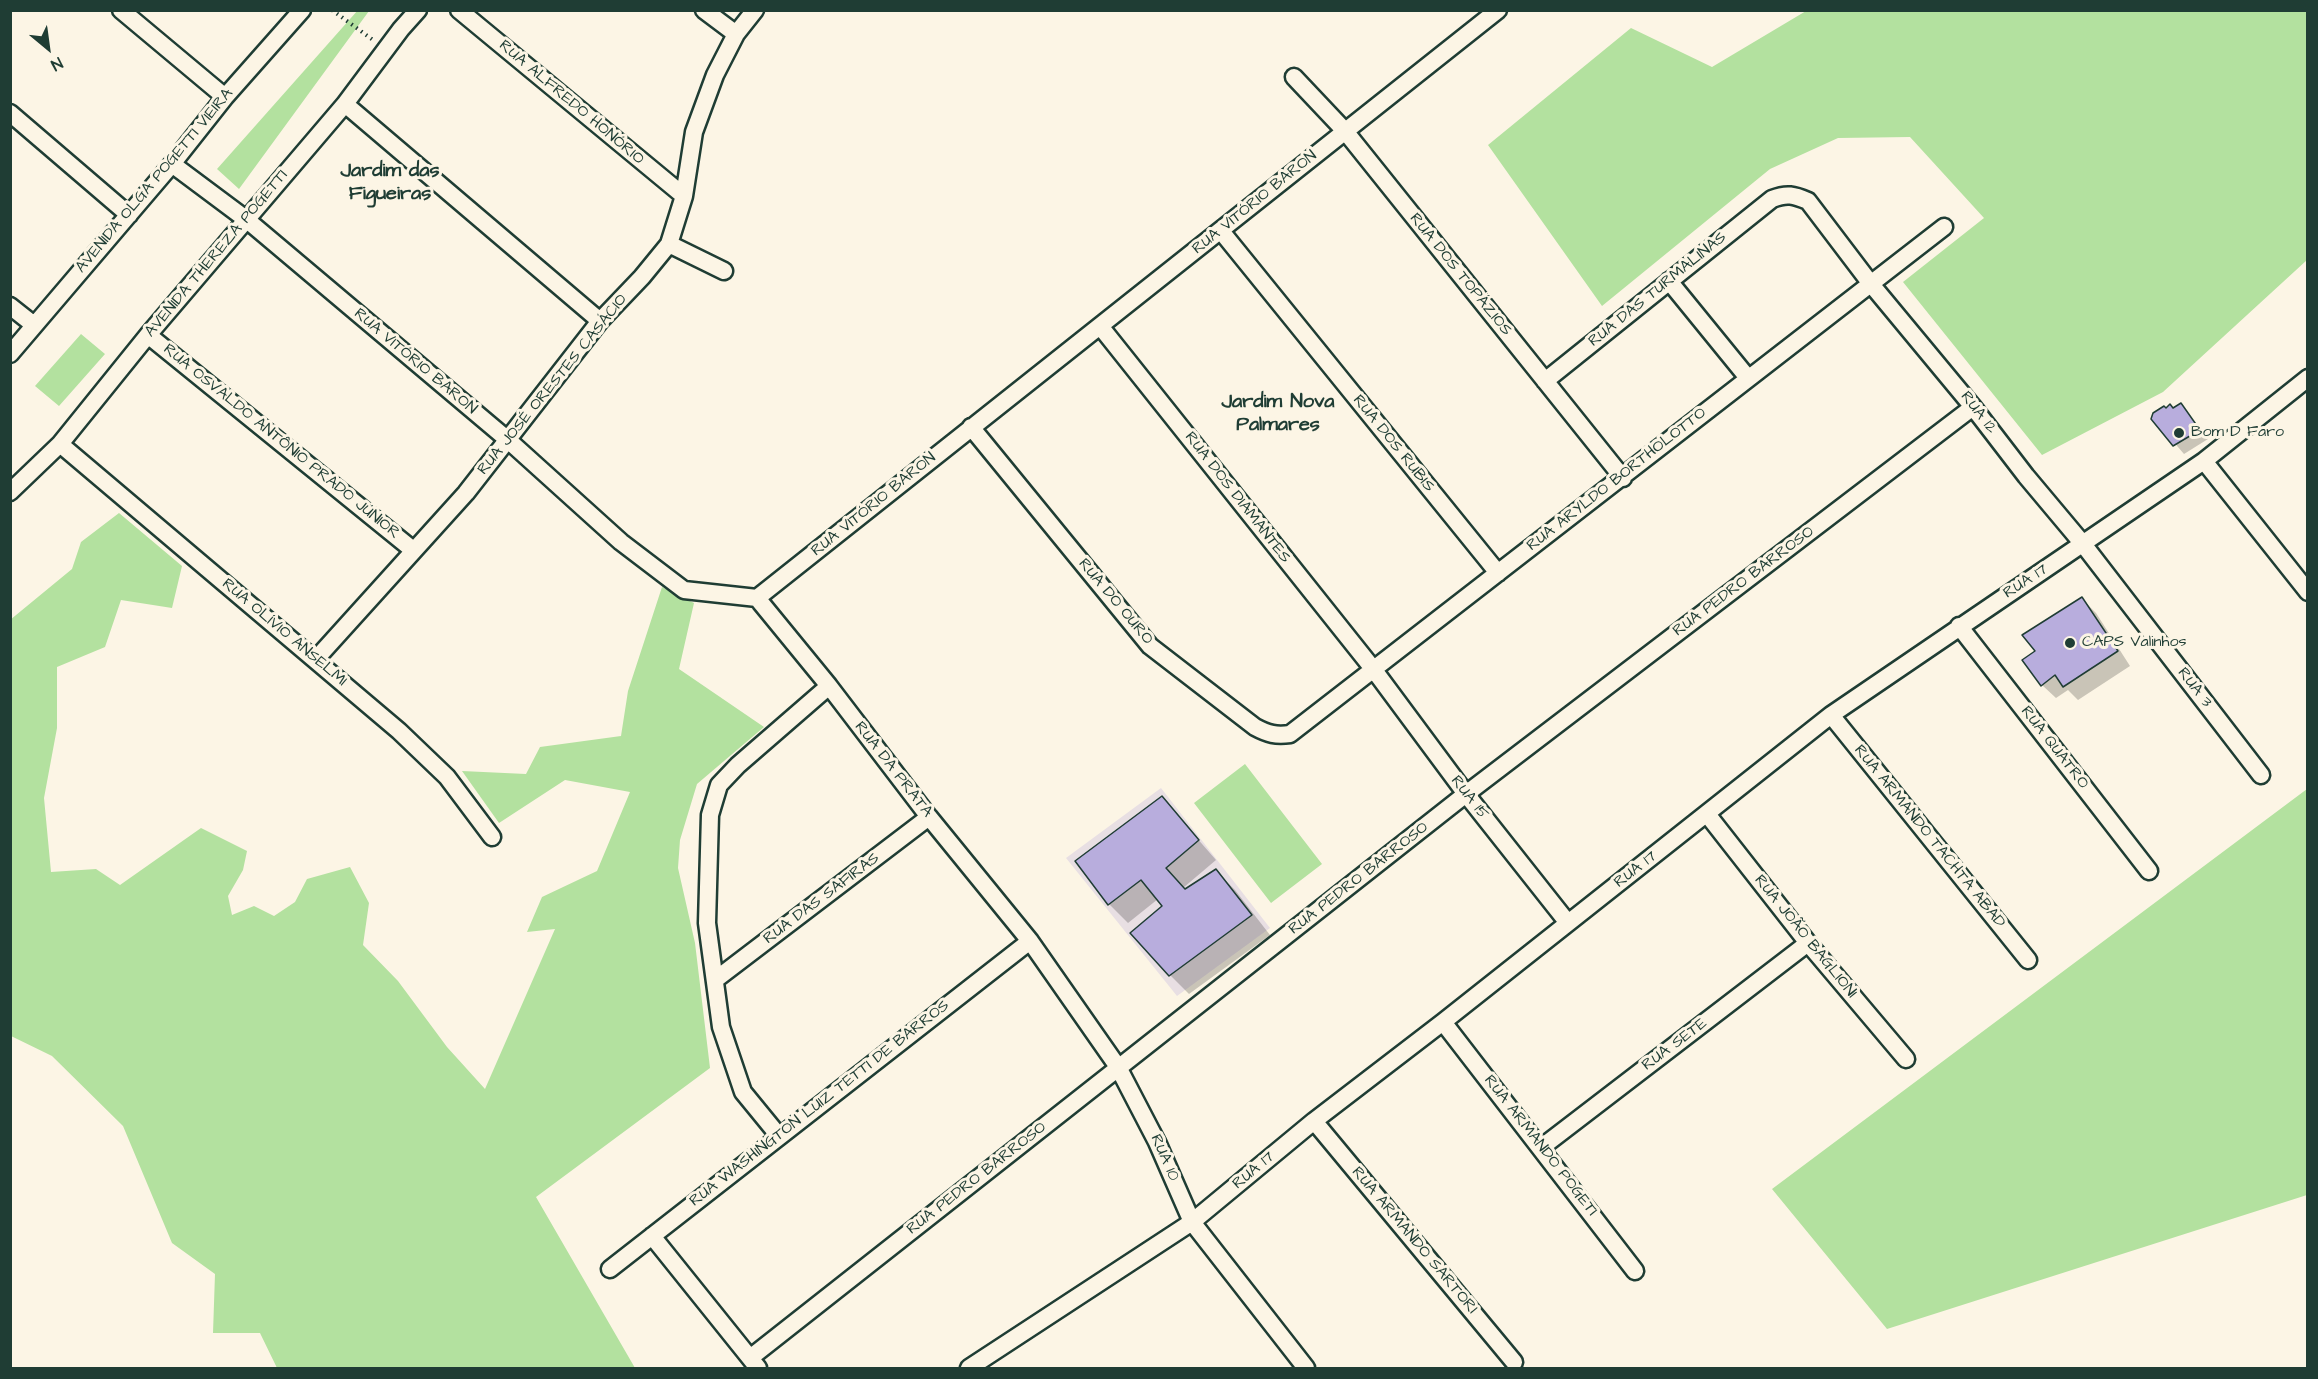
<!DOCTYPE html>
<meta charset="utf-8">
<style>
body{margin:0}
#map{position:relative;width:2318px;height:1379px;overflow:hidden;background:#fcf5e5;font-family:"Architects Daughter",sans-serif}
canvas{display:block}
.frame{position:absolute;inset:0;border:12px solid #1f3d34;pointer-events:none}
.north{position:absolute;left:18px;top:18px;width:60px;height:60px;-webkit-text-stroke:4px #fcf5e5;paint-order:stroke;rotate:151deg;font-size:16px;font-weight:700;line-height:24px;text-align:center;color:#1f3d34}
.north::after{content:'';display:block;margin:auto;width:21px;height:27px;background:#1f3d34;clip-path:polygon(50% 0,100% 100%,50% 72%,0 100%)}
</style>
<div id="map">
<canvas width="2318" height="1379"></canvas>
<div class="frame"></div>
<div class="north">N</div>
</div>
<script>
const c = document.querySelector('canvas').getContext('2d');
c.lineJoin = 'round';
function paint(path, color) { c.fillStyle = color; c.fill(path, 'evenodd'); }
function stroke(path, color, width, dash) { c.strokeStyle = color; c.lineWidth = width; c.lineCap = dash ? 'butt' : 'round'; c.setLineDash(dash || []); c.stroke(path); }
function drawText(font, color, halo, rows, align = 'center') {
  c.font = font + ' "Architects Daughter",sans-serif'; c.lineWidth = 6; c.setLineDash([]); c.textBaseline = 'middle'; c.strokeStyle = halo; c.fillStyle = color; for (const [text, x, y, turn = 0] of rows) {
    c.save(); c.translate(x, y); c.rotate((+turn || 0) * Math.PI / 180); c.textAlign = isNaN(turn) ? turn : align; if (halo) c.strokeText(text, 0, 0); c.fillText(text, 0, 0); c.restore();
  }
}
const built = new Path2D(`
 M1161,788L1270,928L1177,996L1066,858Z`);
const green = new Path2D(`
 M358,10L369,11L239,189L217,169Z
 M1806,11H2307V260L2163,392L2042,455L1903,282L1984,218L1910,137L1838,138L1770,169L1602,306L1488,145L1631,28L1712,67Z
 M81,334L105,354L59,406L35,386Z
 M119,513L182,566L172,608L121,600L105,647L57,667V728L44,798L51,872L96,869L120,885L201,828L247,851L243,870L228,896L232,915L254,906L274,916L295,902L307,879L350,867L369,903L363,945L398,981L447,1047L485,1089L555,929L527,932L542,897L597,871L630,792L565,780L499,823L462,771L526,774L540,747L621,736L628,691L662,587L694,603L679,669L764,727L697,784L680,840L678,868L695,943L710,1068L536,1197L635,1368H277L260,1333H213L215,1274L172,1243L123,1126L52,1056L11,1036L10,620L72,569L81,542Z
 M1245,764L1322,864L1271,903L1194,803Z
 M2307,789V1195L1887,1329L1772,1189Z`);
const shadow = new Path2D(`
 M2181,405L2208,439L2184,454L2153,418Z
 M2082,599L2096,613L2130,666L2078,700L2068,690L2056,698L2042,685L2037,652Z
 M1162,798L1216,860L1183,888L1186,890L1216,871L1235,890L1270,935L1189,994L1170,975L1164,906L1158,899L1128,923L1109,904L1077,861Z`);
const building = new Path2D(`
 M2181,403L2200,430L2173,446L2151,419L2153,413L2164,406L2166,408L2170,404L2173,408Z
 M2082,597L2118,651L2063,687L2055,675L2041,686L2022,660L2035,651L2022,635Z
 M1162,796L1199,840L1166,868L1185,889L1216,869L1252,915L1169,976L1130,933L1162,906L1141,880L1108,905L1075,861Z`);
const path = new Path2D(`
 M332,10L373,40`);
const minor = new Path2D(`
 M121,10L225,97
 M459,10L684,196
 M704,10L736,34
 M1294,77L1345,131L1623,478
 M345,104L600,321
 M10,113L129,215
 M172,164L247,220L508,440L621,542L684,590L757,598L1498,10
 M1221,231L1498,573
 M669,244L724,271
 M1669,281L1748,378
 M10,306L34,325
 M1100,326L1374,670L1466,794L1568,923
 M148,335L413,550
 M10,354L172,164L225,97L302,10
 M1545,381L1772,199C1787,193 1794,195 1808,201L1871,284L1973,407L2026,476L2083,544L2261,775
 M971,427L1150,646L1255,727C1268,734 1276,736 1290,734L1944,227
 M60,444L399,731L447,777L492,837
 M2204,461L2308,592
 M10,492L60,444L148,335L345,104L401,29L418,10
 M757,598L829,686L929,817L1030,941L1118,1067L1157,1142L1192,1222L1306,1368
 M1959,626L2149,871
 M316,659L466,493L600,321L642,277L669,244L684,196L694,132L715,75L736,34L755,10
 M1831,715L2028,960
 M1707,814L1808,943L1906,1059
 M715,980L929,817
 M1443,1022L1635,1271
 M1314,1121L1514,1362
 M779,1136L743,1092L721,1027L707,923L710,815L719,785L738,765L829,686
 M1542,1147L1808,943
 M652,1236L758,1368
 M610,1269L1030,941
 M750,1358L1466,794L1973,407
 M969,1368L1192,1222L1314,1121L1443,1022L1831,715L2204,461L2308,378`);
const markers = [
 [2179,433,6,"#1f3d34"],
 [2070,643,6,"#1f3d34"]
];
const streetNames = [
 ["RUA ALFREDO HONÓRIO",571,103,40],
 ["AVENIDA OLGA POGETTI VIEIRA",155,181,-50],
 ["RUA VITÓRIO BARON",1255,203,-39],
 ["AVENIDA THEREZA POGETTI",217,254,-50],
 ["RUA DOS TOPÁZIOS",1460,275,51],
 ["RUA DAS TURMALINAS",1658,290,-39],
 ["RUA VITÓRIO BARON",415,362,40],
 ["RUA JOSÉ ORESTES CASÁCIO",553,385,-51],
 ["RUA 12",1978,413,52],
 ["RUA OSVALDO ANTÔNIO PRADO JÚNIOR",281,442,39],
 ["RUA DOS RUBIS",1393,444,51],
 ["RUA ARYLDO BORTHOLOTTO",1617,480,-38],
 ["RUA DOS DIAMANTES",1237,498,52],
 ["RUA VITÓRIO BARON",874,505,-39],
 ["RUA PEDRO BARROSO",1744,582,-37],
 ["RUA 17",2026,582,-33],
 ["RUA DO OURO",1115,602,50],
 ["RUA OLÍVIO ANSELMI",284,633,40],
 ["RUA 3",2194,688,52],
 ["RUA QUATRO",2054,748,52],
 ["RUA DA PRATA",893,770,52],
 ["RUA 15",1469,798,52],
 ["RUA ARMANDO TACHTA ABAD",1929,837,51],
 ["RUA 17",1636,870,-38],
 ["RUA PEDRO BARROSO",1359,879,-38],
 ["RUA DAS SAFIRAS",822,899,-37],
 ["RUA JOÃO BAGLIONI",1805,937,51],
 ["RUA SETE",1675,1045,-37],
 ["RUA WASHINGTON LUIZ TETTI DE BARROS",820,1104,-38],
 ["RUA ARMANDO POGETI",1540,1146,52],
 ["RUA 10",1164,1158,66],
 ["RUA 17",1254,1171,-40],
 ["RUA PEDRO BARROSO",977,1179,-38],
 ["RUA ARMANDO SARTORI",1414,1241,50]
];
const poiNames = [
 ["Bom D Faro",2191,433],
 ["CAPS Valinhos",2082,643]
];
const quarterNames = [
 ["Jardim das",390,172],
 ["Figueiras",390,195],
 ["Jardim Nova",1278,403],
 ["Palmares",1278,426]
];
paint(built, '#e8dfe3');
paint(green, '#b3e19f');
paint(shadow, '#0003');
paint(building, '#b8addd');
stroke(building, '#1f3d34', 1.5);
stroke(minor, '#1f3d34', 21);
stroke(path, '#1f3d34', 4, [1.5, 4.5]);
stroke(minor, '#fcf5e5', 16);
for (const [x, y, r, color] of markers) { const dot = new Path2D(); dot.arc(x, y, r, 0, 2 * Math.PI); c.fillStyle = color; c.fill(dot); stroke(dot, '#fcf5e5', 2); }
drawText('16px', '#1f3d34', '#fcf5e5', streetNames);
drawText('16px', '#1f3d34', '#fcf5e5', poiNames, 'left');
drawText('bold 20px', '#1f3d34', '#fcf5e5', quarterNames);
</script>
